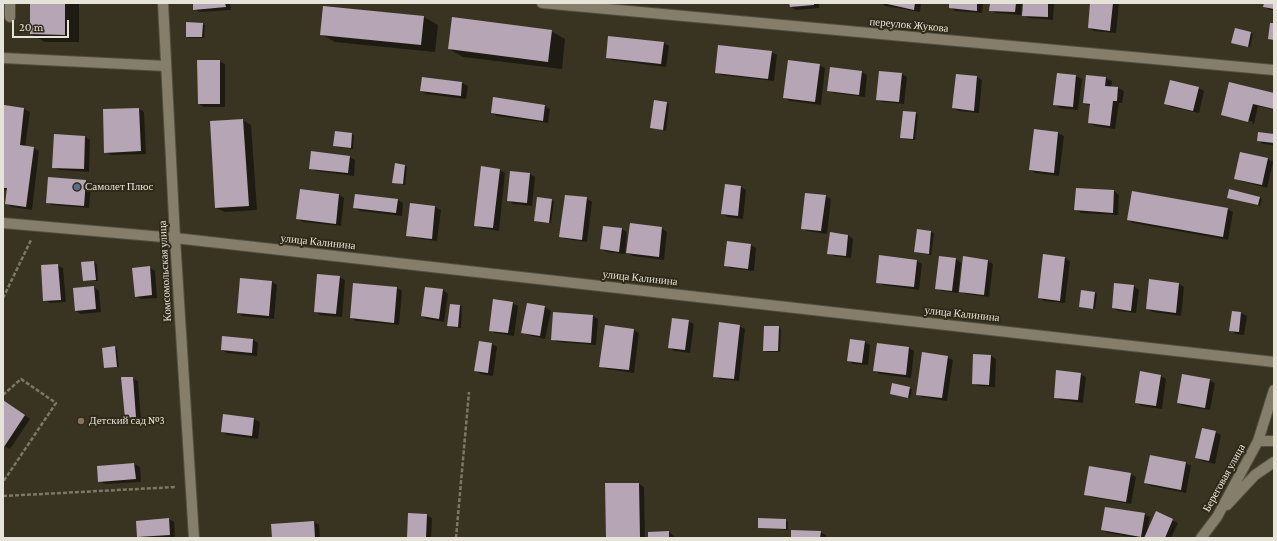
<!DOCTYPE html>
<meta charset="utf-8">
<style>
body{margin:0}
#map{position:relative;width:1277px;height:541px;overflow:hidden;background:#393422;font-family:"Crimson Pro",serif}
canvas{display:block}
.frame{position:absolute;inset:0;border:4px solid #e6e3d8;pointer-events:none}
.scale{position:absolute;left:12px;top:20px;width:57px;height:18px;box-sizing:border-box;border:2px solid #e6e3d8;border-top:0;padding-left:5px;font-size:12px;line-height:14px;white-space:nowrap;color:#e6e3d8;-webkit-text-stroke:3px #2f2a19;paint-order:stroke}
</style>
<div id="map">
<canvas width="1277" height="541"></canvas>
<div class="frame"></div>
<div class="scale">20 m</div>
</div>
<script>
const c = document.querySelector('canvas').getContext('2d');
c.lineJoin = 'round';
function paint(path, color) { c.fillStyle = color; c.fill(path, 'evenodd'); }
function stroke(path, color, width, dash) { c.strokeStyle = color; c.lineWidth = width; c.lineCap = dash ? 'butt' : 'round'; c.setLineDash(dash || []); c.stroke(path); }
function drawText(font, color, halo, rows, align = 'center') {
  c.font = font + ' "Crimson Pro",serif'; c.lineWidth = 4; c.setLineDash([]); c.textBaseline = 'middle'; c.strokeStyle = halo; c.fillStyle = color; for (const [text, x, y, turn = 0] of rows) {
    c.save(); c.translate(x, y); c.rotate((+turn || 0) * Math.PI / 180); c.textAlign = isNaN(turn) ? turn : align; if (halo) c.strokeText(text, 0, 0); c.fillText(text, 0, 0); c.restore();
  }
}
const shadow = new Path2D(`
 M31,3H79V42H45L31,34Z
 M194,3H230L231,10L200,12L194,9Z
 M790,3H819V8L796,10L791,7Z
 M839,3H866V4Z
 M881,3H921L920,12L885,6Z
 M950,3H983L982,13L955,11L950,7Z
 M991,3H1022L1021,15L996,13L990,10Z
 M1024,3H1054L1053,20L1029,18L1023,15Z
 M1091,3H1119L1116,33L1094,31L1089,28Z
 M1265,3H1274V10H1270L1264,7Z
 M324,7L424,17L438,25L435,52L335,42L321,34Z
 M202,24L205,25L204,38H189L187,36Z
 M551,31L565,39L562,69L463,57L449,49Z
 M1250,33L1253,34L1250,47L1232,43Z
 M664,43L669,46L666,67L612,60L607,57Z
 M771,52L777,55L774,81L721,75L716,72Z
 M219,61L225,64V107H204L199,104Z
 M819,65L825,68L821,105L790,101L784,98Z
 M862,72L867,75L865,97L834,93L828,90Z
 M902,74L907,77L904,104L882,102L877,99Z
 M1058,74L1076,76L1082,79L1078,110L1060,108L1054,104Z
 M1087,76L1106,78L1112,81L1111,87L1118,88L1124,91L1122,103H1119L1115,129L1095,126L1089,123L1091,106L1084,103Z
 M977,77L982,80L979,113L959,111L953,108Z
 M423,78L462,83L468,86L466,99L426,94L421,91Z
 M1198,88L1204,91L1199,113L1171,107L1166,104Z
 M1274,94V110L1258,106L1254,124L1228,118L1253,124V122L1227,115V117L1222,115Z
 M655,101L669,104L666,131L651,127Z
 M5,106L24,109L30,112L25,147L34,148L39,151L32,210L12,207L6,204L8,190H3V121Z
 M545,106L550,109L548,123L497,116L492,113Z
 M139,109L144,112L146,154L111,155L105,152Z
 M915,113L918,115L915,140L904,139L901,137Z
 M243,120L251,125L257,210L225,212L216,208Z
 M1035,130L1058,133L1064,136L1059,176L1035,173L1030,170Z
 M336,132L352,134L354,136L353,149L336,147L334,145Z
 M1274,135V145L1263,144L1258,140Z
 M85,137L90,140L89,172L59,170L53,167Z
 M312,152L350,157L355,160L354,176L316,171L310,168Z
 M1241,153L1268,159L1273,162L1267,188L1241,181L1235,178Z
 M405,166L407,167L405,185L393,182Z
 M500,170L505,173L499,231L481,228L475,225Z
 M511,172L530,174L535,177L532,206L513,204L508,200Z
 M86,181L91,184L89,208L52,205L47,202Z
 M741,187L746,190L743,219L728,217L722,214Z
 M1077,189L1114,191L1119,195L1118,215L1081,213L1075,209Z
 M339,195L344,198L341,226L303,222L297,218Z
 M825,196L831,199L827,234L807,231L802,228Z
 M1228,197H1260L1262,199L1260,206Z
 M586,198L592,202L587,242L566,239L560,236Z
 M398,200L403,203L402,216L360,211L355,208Z
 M551,200L554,201L551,223L538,222L536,220Z
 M411,204L435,207L441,210L437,241L413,238L407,235Z
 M1227,209L1233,212L1228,240L1133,223L1128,220Z
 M662,228L667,232L664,260L633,256L627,253Z
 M622,229L627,232L625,254L607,252L601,249Z
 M918,230L931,232L934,233L931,255L918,253L915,252Z
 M848,235L853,239L851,258L834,256L828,253Z
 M751,245L756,248L754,271L730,268L725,265Z
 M940,258L956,259L961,263L958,293L942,291L936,288Z
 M1065,258L1070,261L1065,303L1044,301L1039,297Z
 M917,261L922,264L919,290L883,285L877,282Z
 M988,261L993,264L989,297L966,294L960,291Z
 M94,262L97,264L98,281H86L84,280Z
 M57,265L63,268L66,302L50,303L44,300Z
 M149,267L155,271L157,298L141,299L136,296Z
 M339,277L345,280L342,317L320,315L315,311Z
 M1150,280L1179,284L1184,287L1181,316L1153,312L1147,309Z
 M272,282L277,285L274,319L243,316L238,313Z
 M1134,286L1139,290L1136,313L1118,311L1113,308Z
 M94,287L99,291L101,312L81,314L76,311Z
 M397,288L402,291L399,325L356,321L351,318Z
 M443,290L448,294L444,322L427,319L422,316Z
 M1095,293L1097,294L1095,309L1083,308L1080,307Z
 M512,303L518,306L514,336L495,333L490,330Z
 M527,304L545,307L551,311L545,339L528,335L522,332Z
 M451,305L460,306L462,307L461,328L451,327L448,325Z
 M1233,312L1241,313L1247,316L1244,335L1236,334L1230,330Z
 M593,316L598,319L596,345L557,342L552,339Z
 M688,321L694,324L690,353L674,351L669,347Z
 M739,326L745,329L739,381L720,379L714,376Z
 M778,327L781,329L780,352H767L764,350Z
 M634,330L639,333L634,373L606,369L600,366Z
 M253,340L258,343L257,356L227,353L222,350Z
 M480,342L492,344L497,347L493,376L481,374L475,371Z
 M865,342L870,345L868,365L853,364L848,360Z
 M115,347L117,349L119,367L107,368L105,367Z
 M909,348L914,351L911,378L880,374L874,371Z
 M974,355L991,356L996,359L995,387L978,386L973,383Z
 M947,357L953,360L947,401L922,397L917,394Z
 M1080,374L1086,377L1083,403L1060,400L1055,397Z
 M1161,376L1166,379L1162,409L1142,406L1136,403Z
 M132,378L138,381L141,420L131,421L125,418Z
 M1209,380L1215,383L1210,410L1183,406L1178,403Z
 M909,388L912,389L910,398L891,394Z
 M3,400L30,419L10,449L3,445Z
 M224,415L254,419L260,422L258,439L227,435L222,432Z
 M1215,432L1221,435L1215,464L1202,461L1196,458Z
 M1151,456L1186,463L1191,466L1186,493L1151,486L1145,483Z
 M134,464L140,467L141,482L105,484L99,481L98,466Z
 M1130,474L1136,477L1131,504L1091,497L1085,494Z
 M639,484L644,487L645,538H607Z
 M1156,513L1178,523L1171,538H1137L1108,533L1102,530L1144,514L1150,517L1147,531Z
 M426,515L432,518L431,538H408Z
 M169,519L174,522L175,537L141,538L138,537Z
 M786,520L788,522V530L761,528L759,527Z
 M314,522L319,525L320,538H273Z
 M669,532L674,536V538H649Z
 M820,532L826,535V538H792Z`);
const building = new Path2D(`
 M30,3H65V35L30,34Z
 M193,3H225L226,7L193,10Z
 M789,3H814V5L790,7Z
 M883,3H915L914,10Z
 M949,3H977V11L949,8Z
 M990,3H1016L1015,12L989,11Z
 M1023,3H1048V17L1022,16Z
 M1090,3H1113L1110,31L1088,28Z
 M1264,3H1274V9L1263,7Z
 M323,6L424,16L421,45L320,35Z
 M452,17L552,30L548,62L448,49Z
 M186,22L203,23L202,37H186Z
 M1270,23H1274V40L1268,39Z
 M1235,28L1251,32L1248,47L1231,43Z
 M608,36L664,42L661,64L606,58Z
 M718,45L772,51L768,79L715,73Z
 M197,60H220V104H198Z
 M788,60L820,64L815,102L783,98Z
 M830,67L862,71L859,95L827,91Z
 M879,71L902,73L899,102L876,100Z
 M1057,73L1076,75L1073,107L1053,105Z
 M956,74L977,76L974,111L952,108Z
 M1086,75L1106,77L1105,86L1118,87L1117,101H1113L1110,126L1088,123L1090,104L1083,103Z
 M422,77L462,82L461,96L420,91Z
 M1170,80L1199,87L1193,111L1164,104Z
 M1229,82L1274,93V109L1253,104L1248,122L1221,115Z
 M493,97L545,105L543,121L491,113Z
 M654,100L667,102L663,130L650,128Z
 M4,105L24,108L20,145L34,147L26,207L5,204L7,188H3V114Z
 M139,108L141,151L104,153L103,109Z
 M903,111L916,112L913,139L900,138Z
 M243,119L249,206L215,208L210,121Z
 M1034,129L1058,132L1054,173L1029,170Z
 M335,131L352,133L351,148L333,146Z
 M1258,132L1274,134V143L1257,141Z
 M54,134L85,136L84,169L52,168Z
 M311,151L350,156L348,173L309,169Z
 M1240,152L1268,158L1262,185L1234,179Z
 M395,163L405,165L403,184L392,183Z
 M481,166L500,169L493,228L474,226Z
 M510,171L530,173L527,203L507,201Z
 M48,177L86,180L84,206L46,203Z
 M725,184L741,186L738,216L721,214Z
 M1076,188L1114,190L1113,213L1074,210Z
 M300,189L339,194L336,224L296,219Z
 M1229,189L1260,197L1258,205L1227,198Z
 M1132,191L1228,208L1223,237L1127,220Z
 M805,193L826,195L821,231L801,229Z
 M355,194L398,199L396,213L353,208Z
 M565,195L587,197L582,240L559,237Z
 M537,197L552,199L549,223L534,221Z
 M410,203L435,206L432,239L406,236Z
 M630,223L662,227L659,257L626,253Z
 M603,226L622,228L619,252L600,249Z
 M917,229L931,231L929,254L914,252Z
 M830,232L848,235L846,256L827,254Z
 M727,241L751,244L748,269L724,266Z
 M1043,254L1065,257L1060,301L1038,298Z
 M879,255L917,260L914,287L876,283Z
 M939,256L956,258L952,291L935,289Z
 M963,256L988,260L984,295L959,292Z
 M94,261L96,280L83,281L81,262Z
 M58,264L61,300L43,301L41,265Z
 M150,266L152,295L135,297L132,268Z
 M317,274L340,276L336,314L314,312Z
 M240,278L272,281L269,316L237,313Z
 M1149,279L1179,283L1176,313L1146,309Z
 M353,283L397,287L394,323L350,318Z
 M1114,283L1134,285L1131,311L1112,308Z
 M94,286L96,309L75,311L73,288Z
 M425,287L443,289L439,319L421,316Z
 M1081,290L1095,292L1093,309L1079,307Z
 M493,299L513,302L508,333L489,331Z
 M527,303L545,306L540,336L521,333Z
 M450,304L460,305L458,327L447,326Z
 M1232,311L1241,312L1239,332L1229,331Z
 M553,312L593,315L591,343L551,340Z
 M672,318L689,320L685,350L668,348Z
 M719,322L740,325L734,379L713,377Z
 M605,325L634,329L629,370L599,367Z
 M764,326H779L778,351H763Z
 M222,336L253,339L252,353L221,350Z
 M850,339L865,341L862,363L847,361Z
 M479,341L492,343L488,373L474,371Z
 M877,343L909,347L906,375L873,371Z
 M115,346L117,367L104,368L102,348Z
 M922,352L948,356L942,398L916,395Z
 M973,354L991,355L989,385L972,384Z
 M1056,370L1081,373L1078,400L1054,398Z
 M1140,371L1161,375L1156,406L1135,403Z
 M1182,374L1210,379L1205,408L1177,403Z
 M121,377H133L136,417L125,418Z
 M892,383L910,387L908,398L890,394Z
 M3,400L25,415L4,447L3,446Z
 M223,414L254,418L252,436L221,432Z
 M1202,428L1216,431L1209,461L1195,458Z
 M1150,455L1186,462L1181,490L1144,483Z
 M134,463L136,479L98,482L97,466Z
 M1089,466L1131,473L1126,502L1084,495Z
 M605,483H639L640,538H606Z
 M1105,507L1145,513L1141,537L1101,530Z
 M1156,511L1173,519L1165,538H1144Z
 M408,513L427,514L426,538H407Z
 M169,518L170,535L137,537L136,521Z
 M758,518L786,519V529L758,528Z
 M314,521L315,538H272L271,524Z
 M791,530L821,531L820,538H791Z
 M669,531V538H648V532Z`);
const path = new Path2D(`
 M3,298L31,240
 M3,393L4,394L21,379L56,403L3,482
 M3,496L176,487
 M456,538L469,392`);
const service = new Path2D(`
 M10,17V3
 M3,58L166,66`);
const minor = new Path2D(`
 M163,3L175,238L194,538
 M542,3L1274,70
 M3,223L175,238L1274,362
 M1258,441H1274
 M1227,505L1255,475L1274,462
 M1201,538L1217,517L1258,441L1274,390`);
const markers = [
 [77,187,4,"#5c6f8a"],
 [81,421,4,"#8d6e63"]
];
const streetNames = [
 ["переулок Жукова",909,25,5],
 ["улица Калинина",318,242,6],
 ["Комсомольская улица",165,271,-93],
 ["улица Калинина",640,278,6],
 ["улица Калинина",962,314,6],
 ["Береговая улица",1224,478,-61]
];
const poiNames = [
 ["Самолет Плюс",85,187],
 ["Детский сад №3",89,421]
];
paint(shadow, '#0007');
paint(building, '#b6a5b4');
stroke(service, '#534f40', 12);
stroke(minor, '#534f40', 12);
stroke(path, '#7c7868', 2.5, [4, 2]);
stroke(service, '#847e6a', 10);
stroke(minor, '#847e6a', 10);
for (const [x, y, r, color] of markers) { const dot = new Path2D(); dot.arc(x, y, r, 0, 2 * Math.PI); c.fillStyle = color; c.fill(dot); stroke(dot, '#2f2a19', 1.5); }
drawText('11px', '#e6e3d8', '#2f2a19', streetNames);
drawText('11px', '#e6e3d8', '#2f2a19', poiNames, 'left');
</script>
